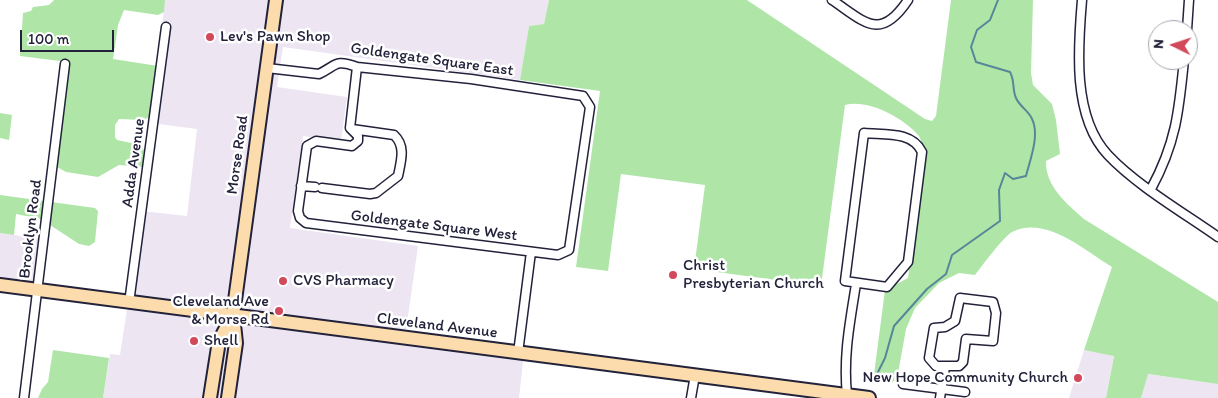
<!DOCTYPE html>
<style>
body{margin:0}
#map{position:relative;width:1218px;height:398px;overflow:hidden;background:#fff;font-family:Itim,sans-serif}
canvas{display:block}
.north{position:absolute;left:1148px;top:20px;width:50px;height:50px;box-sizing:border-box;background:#fff;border:1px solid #a7a7b1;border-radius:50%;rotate:274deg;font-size:14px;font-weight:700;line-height:20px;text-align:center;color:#22223b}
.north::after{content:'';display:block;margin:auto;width:18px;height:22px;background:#d1495b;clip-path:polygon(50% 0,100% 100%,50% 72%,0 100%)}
.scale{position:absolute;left:20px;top:30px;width:94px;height:22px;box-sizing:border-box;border:2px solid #22223b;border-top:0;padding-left:6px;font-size:15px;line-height:18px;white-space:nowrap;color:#22223b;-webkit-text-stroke:4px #fff;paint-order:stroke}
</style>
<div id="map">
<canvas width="1218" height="398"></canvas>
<div class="north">N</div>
<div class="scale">100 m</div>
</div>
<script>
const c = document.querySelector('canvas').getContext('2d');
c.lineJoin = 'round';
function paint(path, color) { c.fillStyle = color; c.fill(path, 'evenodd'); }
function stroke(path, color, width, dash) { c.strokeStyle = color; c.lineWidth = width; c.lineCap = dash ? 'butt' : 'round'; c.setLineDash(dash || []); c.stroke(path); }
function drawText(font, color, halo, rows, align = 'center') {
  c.font = font + ' Itim,sans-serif'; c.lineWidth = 5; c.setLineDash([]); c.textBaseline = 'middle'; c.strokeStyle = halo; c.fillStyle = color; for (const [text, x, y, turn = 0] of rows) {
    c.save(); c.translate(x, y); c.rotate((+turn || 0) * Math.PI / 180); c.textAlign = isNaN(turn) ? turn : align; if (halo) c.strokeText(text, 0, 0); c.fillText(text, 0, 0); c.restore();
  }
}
const built = new Path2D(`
 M165,0H549L544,24L529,26L520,80L283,47L277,87L347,97L341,141L303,136L290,228L418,246L405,337L524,353L519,398H103L110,354L120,355L142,211L187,216L197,129L151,123Z
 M0,233L42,239L37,290L0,285Z
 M1084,350L1114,355L1106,398H1069Z
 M1147,374L1218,384V398H1141Z`);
const green = new Path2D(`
 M54,0H165L164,12L158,15L124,10L118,25L113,59L158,66L152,115L144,120L119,119L115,125V137L117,140L141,145L144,150L143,167L119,165L98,177L66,172L57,167L55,163L68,62L20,56L23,13L31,11L33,7L49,5Z
 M549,0H747L925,119L932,121L936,116L951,0H1033L1031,73L1033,85L1052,104L1056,120L1060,154L1046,161C1045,186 1068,205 1084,219L1218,302V384L1148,374L1141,398H1106L1114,356L1084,350L1112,267C1085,251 1046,215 1012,232C1004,236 982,266 975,275L959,273L939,283L915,308L906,329L897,379L891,383L879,381L874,374L885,290L908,278L924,149C922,145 921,138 918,135C902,117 868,99 845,105L821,286L694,269L705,185L621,174L608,271L576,267L600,91L520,80L529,26L544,24Z
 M0,113L12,115L9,140L0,138Z
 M0,195L95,208L98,211L95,242L89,246L79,244L41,219L16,214L14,235L0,233Z
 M53,350L109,358L103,398H38L42,389L48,382Z`);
const stream = new Path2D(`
 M873,382L885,358L894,326L927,289L946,274L952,255L1000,221L999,190L1005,173L1013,179L1026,176C1030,160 1040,135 1032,119C1029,111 1020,107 1016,98C1012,89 1015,81 1010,72L976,62L971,47L977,30L990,20L998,0`);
const minor = new Path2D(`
 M832,0C865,22 880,42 908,0
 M1082,0C1078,47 1072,117 1108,155C1136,185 1184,213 1218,237
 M1187,30L1189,0
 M267,68L319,74C337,65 335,59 357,67L471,79L583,96L590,107L569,250L558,255L306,223L300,218L298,211L307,146L316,141L352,146L358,141V136L350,128L357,67
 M864,133C885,135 912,131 922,152L908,262L887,287L845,281Z
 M301,186L315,187
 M322,188L370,194L376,193L398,176C401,161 406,146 394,135L352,129
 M1151,189C1176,143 1179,111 1184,60
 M960,298L993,302L996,313L993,341L966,339L963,362L959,366H936L929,358L934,328L945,327L955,321Z
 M129,303L166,27
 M518,353L531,252
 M903,384L965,392
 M847,395C843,356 850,322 856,284
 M24,398L65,64
 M691,398L695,375
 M940,398L945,367`);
const primary = new Path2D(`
 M0,285L869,398
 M210,398L219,341L233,315
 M228,398L236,343L233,315L276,0`);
const markers = [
 [210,37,5,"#d1495b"],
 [673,275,5,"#d1495b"],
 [283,281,5,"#d1495b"],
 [279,311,5,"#d1495b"],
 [194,341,5,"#d1495b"],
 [1078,378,5,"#d1495b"]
];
const poiNames = [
 ["Lev's Pawn Shop",220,37],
 ["Christ",683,266],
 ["Presbyterian Church",683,284],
 ["CVS Pharmacy",293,281],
 ["Cleveland Ave",269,302,"right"],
 ["& Morse Rd",269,320,"right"],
 ["Shell",204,341],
 ["New Hope Community Church",1068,378,"right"]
];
const streetNames = [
 ["Goldengate Square East",432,60,8],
 ["Morse Road",238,155,-82],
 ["Adda Avenue",134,163,-82],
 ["Goldengate Square West",434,226,7],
 ["Brooklyn Road",31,229,-83],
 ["Cleveland Avenue",437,326,7]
];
paint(built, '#ede5f2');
paint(green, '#afe6a8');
stroke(stream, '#578699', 2);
stroke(minor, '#22223b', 11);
stroke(primary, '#22223b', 16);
stroke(minor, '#fff', 8);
stroke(primary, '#fcdcac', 12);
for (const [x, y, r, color] of markers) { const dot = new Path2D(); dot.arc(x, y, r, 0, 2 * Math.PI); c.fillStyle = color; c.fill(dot); stroke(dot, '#fff', 2); }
drawText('16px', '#22223b', '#fff', poiNames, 'left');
drawText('16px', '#22223b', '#fff', streetNames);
</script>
